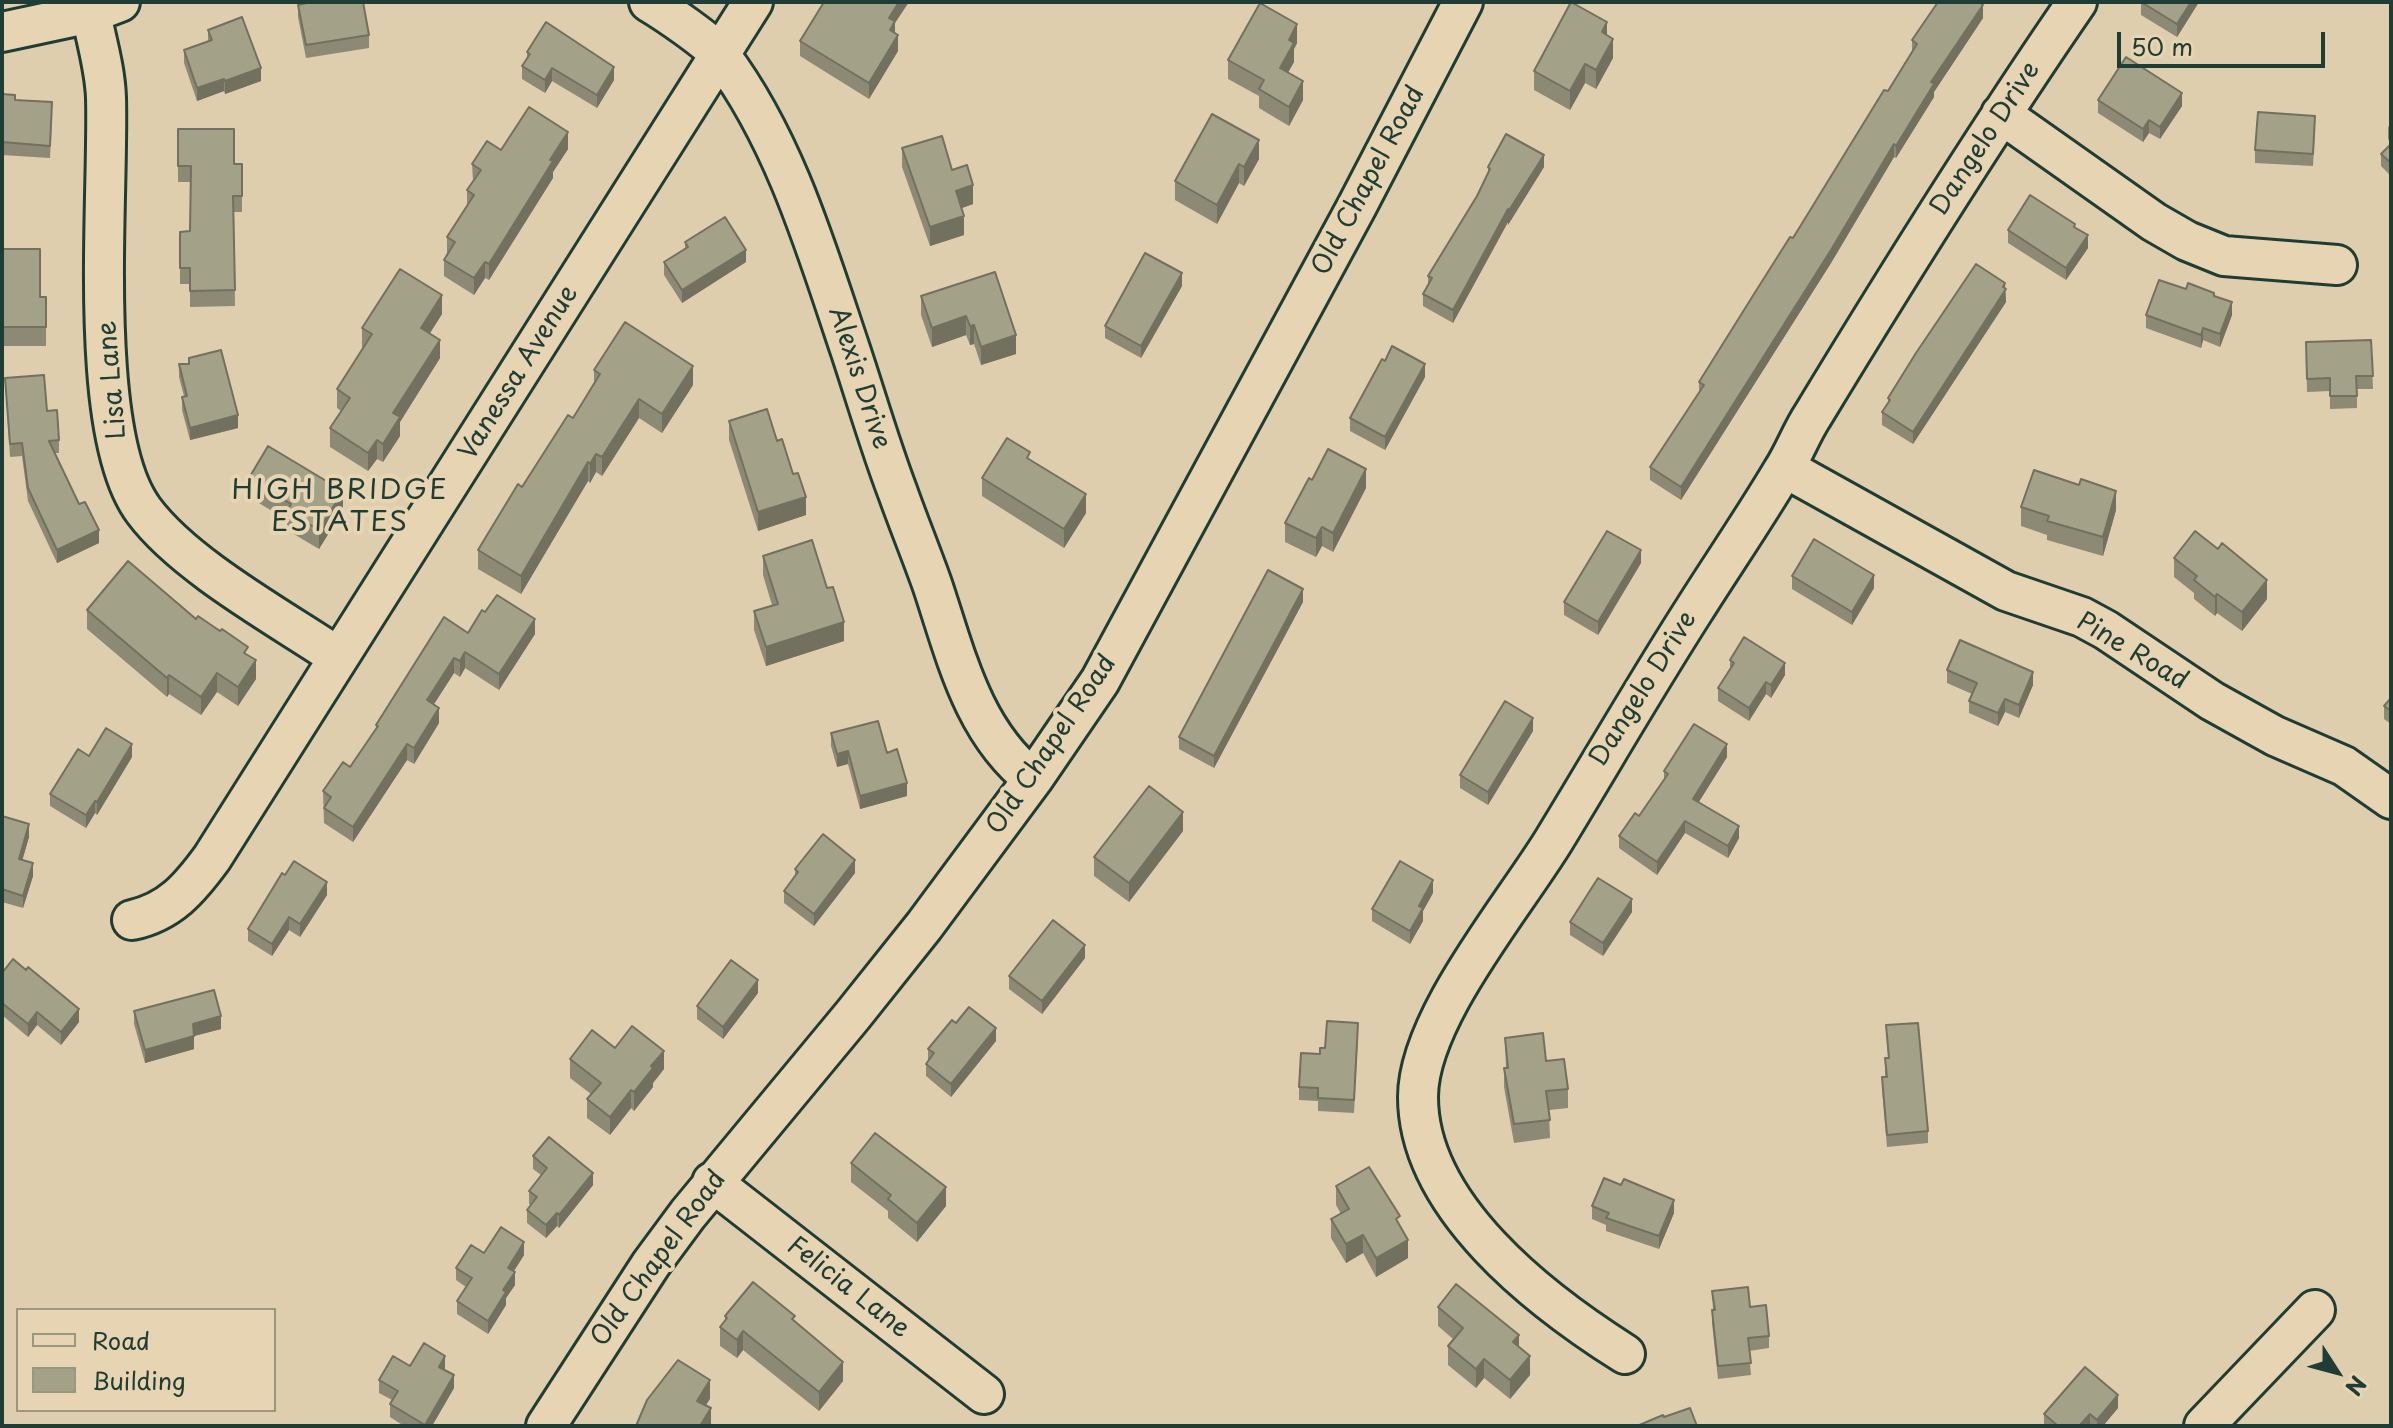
<!DOCTYPE html>
<style>
body{margin:0}
#map{position:relative;width:2393px;height:1428px;overflow:hidden;background:#dfcead;font-family:"Playpen Sans",sans-serif}
canvas{display:block}
.frame{position:absolute;inset:0;border:4px solid #1f3d34;pointer-events:none}
.legend{position:absolute;left:16px;top:1308px;width:260px;height:104px;box-sizing:border-box;background:#e7d4b2;border:2px solid #979880;margin:0;padding:10px 14px;list-style:none;font-size:24px;color:#1f3d34}
.legend li{display:flex;align-items:center;gap:16px;height:40px}
.legend b{width:40px;border:2px solid #979880}
.north{position:absolute;left:2297px;top:1332px;width:80px;height:80px;-webkit-text-stroke:6px #e7d4b2;paint-order:stroke;rotate:126deg;font-size:22px;font-weight:700;line-height:32px;text-align:center;color:#1f3d34}
.north::after{content:'';display:block;margin:auto;width:28px;height:36px;background:#1f3d34;clip-path:polygon(50% 0,100% 100%,50% 72%,0 100%)}
.scale{position:absolute;left:2117px;top:32px;width:208px;height:36px;box-sizing:border-box;border:4px solid #1f3d34;border-top:0;padding-left:10px;font-size:24px;line-height:28px;white-space:nowrap;color:#1f3d34;-webkit-text-stroke:6px #e7d4b2;paint-order:stroke}
</style>
<div id="map">
<canvas width="2393" height="1428"></canvas>
<div class="frame"></div>
<ul class="legend">
<li><b style="height:10px;background:#e7d4b2"></b>Road</li>
<li><b style="height:22px;background:#a3a188"></b>Building</li>
</ul>
<div class="north">N</div>
<div class="scale">50 m</div>
</div>
<script>
const c = document.querySelector('canvas').getContext('2d');
c.lineJoin = 'round';
function stroke(path, color, width, dash) { c.strokeStyle = color; c.lineWidth = width; c.lineCap = dash ? 'butt' : 'round'; c.setLineDash(dash || []); c.stroke(path); }
function paint(path, color) { c.fillStyle = color; c.fill(path, 'evenodd'); }
function drawText(font, color, halo, rows, align = 'center') {
  c.font = font + ' "Playpen Sans",sans-serif'; c.lineWidth = 8; c.setLineDash([]); c.textBaseline = 'middle'; c.strokeStyle = halo; c.fillStyle = color; for (const [text, x, y, turn = 0] of rows) {
    c.save(); c.translate(x, y); c.rotate((+turn || 0) * Math.PI / 180); c.textAlign = isNaN(turn) ? turn : align; if (halo) c.strokeText(text, 0, 0); c.fillText(text, 0, 0); c.restore();
  }
}
const minor = new Path2D(`
 M89,2C94,34 105,65 106,98C109,197 86,435 144,511C185,566 280,618 338,657
 M649,2C666,12 710,42 721,56C785,141 817,251 850,349C866,397 880,446 898,493C909,524 921,553 932,584C956,655 972,731 1033,779
 M2,32L91,13L120,2
 M2001,114L2154,222L2187,241L2224,256L2337,265
 M1785,468L2006,591L2082,617L2106,630L2212,701L2275,736L2344,766L2391,799
 M132,920C170,912 190,888 212,858L753,2
 M712,1182L984,1394
 M1625,1354C1541,1301 1418,1207 1418,1097C1418,1019 1513,907 1554,840C1601,763 1646,685 1694,610C1723,564 1754,519 1782,472C1794,454 1801,433 1813,415C1898,275 1984,137 2077,2
 M546,1426L651,1264L688,1214L853,1015L924,926L1033,779L1100,681L1357,206L1463,2
 M2204,1426L2315,1310`);
const wall = new Path2D(`
 M2141,2H2199L2177,37L2141,15Z
 M298,5L369,35V48L306,58L298,17Z
 M1983,18L1934,92V97L1896,158L1894,157L1831,263L1681,500L1650,480V467L1699,393V382L1888,91L1912,52V40Z
 M895,23V34L898,51L869,99L800,56V41Z
 M208,30L261,81L225,94L224,91L197,101L184,63V50L208,42Z
 M1607,36L1613,58L1596,89L1585,83L1570,110L1534,90V71Z
 M1297,43L1294,49V62L1288,72L1303,100L1289,126L1259,108V96L1228,79V60Z
 M527,52L614,80L597,108L552,81L545,93L522,79V66L527,58Z
 M2,94L52,115L50,158L2,155Z
 M2098,100L2182,106L2160,139L2149,133L2143,142L2098,113Z
 M2391,124V143L2388,139V127Z
 M178,129L234,164H242V212H234L235,306L190,307V284H180V232L190,231V182H178Z
 M2315,129L2313,166L2255,163V150Z
 M2391,144V176L2381,166V154Z
 M902,148L952,170L973,204L962,208L964,235L930,246L902,167Z
 M568,149L553,172V178L489,280L485,278L474,295L444,276V260L447,253V237L467,206V190L473,181L472,164L501,150Z
 M1259,159L1244,186L1239,183L1217,224L1175,200V181Z
 M1488,167H1544L1508,225V222L1453,323L1423,306V294L1428,284V276L1477,196L1488,174Z
 M2075,227L2088,248L2066,280L2008,243V230Z
 M685,242L746,262L682,303L664,275V262L685,249Z
 M2,249L40,297H46V346H2Z
 M995,272L1016,354L981,365L974,344L970,345L966,335L932,347L921,315V296Z
 M1182,286L1141,358L1105,338V326Z
 M2005,289L2006,302L1913,444L1882,425V412L1888,403V398Z
 M2186,289L2214,296L2232,315L2220,347L2203,340L2201,348L2146,328V315Z
 M442,314L430,333L440,358L400,422V436L383,462L377,459L368,471L330,447V428L341,411L337,408V389L364,348L362,347V328Z
 M2371,340L2373,389H2357V408L2330,409V391L2307,392L2306,342Z
 M179,364H189L238,428L190,440L182,410V397L184,396L179,377Z
 M594,370L693,385L662,433L639,418L602,476L596,472L590,483L588,481L521,594L478,569V550L522,487L573,418L594,383Z
 M1425,377L1385,450L1350,431V418Z
 M5,378L47,411L59,440V453H55L79,504L99,543L57,563L28,501L22,456L10,457Z
 M729,421L777,441L806,515L758,531L729,440Z
 M1030,460L1086,513L1064,548L982,496V478Z
 M249,478L343,510L319,549L287,530V520L249,497Z
 M1312,480L1366,488L1333,552L1322,546L1316,557L1285,542V523Z
 M2021,507L2116,510L2103,556L2047,540V535L2021,526Z
 M763,556L827,588L844,641L766,666L754,630V611L772,605L763,575Z
 M2174,558L2267,599L2242,631L2217,613L2215,616L2194,599V593L2174,577Z
 M1641,563L1598,635L1564,615V602Z
 M1792,576L1874,588L1852,625L1792,589Z
 M1303,602L1214,768L1179,749V737Z
 M87,610L196,619L248,655L256,679L238,706L217,692L201,715L169,694L167,697L87,629Z
 M468,633L535,634L499,690L465,668L460,677L454,673L434,704L439,723L414,764L407,760L353,842L324,823L323,791L350,767L376,730V725Z
 M1730,660L1785,675L1771,698L1766,694L1749,721L1718,701V688L1730,669Z
 M1947,670L2033,685L2019,718L2005,712L1998,726L1969,713V701L1972,694L1947,683Z
 M2391,698V724L2384,719V706Z
 M1533,731L1488,805L1460,788V775Z
 M831,733L887,753L907,796L860,809L848,764L837,767L831,746Z
 M89,756L132,757L97,815L95,813L86,828L50,806V794Z
 M1727,757L1699,802L1739,838L1728,858L1685,833L1657,875L1619,848V836L1639,816L1664,779V771Z
 M2,816L29,837L22,860L33,876L23,908L2,902Z
 M1183,831L1129,902L1094,876V857Z
 M795,869L855,873L814,926L784,903V891L795,877Z
 M1433,893L1423,911V921L1410,944L1372,921V909Z
 M327,895L300,937L289,930L272,956L248,941V929Z
 M1632,912L1603,956L1570,935V922Z
 M1085,958L1042,1014L1009,989V976Z
 M2,973L79,1022L61,1045L37,1025L28,1037L2,1015Z
 M758,993L723,1039L697,1019V1006Z
 M134,1011L221,1029L194,1036V1049L145,1063L134,1024Z
 M956,1023L996,1041L951,1097L926,1076V1064L928,1060V1049Z
 M1886,1025L1928,1131V1143L1887,1147L1882,1089V1077H1885V1058H1888Z
 M1358,1035L1354,1113L1318,1111V1101L1299,1100V1087L1320,1054L1325,1048Z
 M1505,1038L1546,1061L1568,1089V1108L1549,1110L1550,1138L1514,1143L1504,1087V1068H1506Z
 M615,1048L664,1069L653,1083V1087L634,1111L631,1108L610,1135L587,1118V1099L591,1094L570,1078V1059Z
 M533,1156L593,1185L559,1228L557,1226L546,1238L527,1223V1210L531,1205L529,1204V1191L541,1175L533,1169Z
 M851,1163L946,1206L917,1242L888,1218V1211L851,1182Z
 M1336,1186L1400,1226L1408,1258L1376,1277L1363,1253L1346,1263L1331,1238V1219L1341,1214L1336,1205Z
 M1592,1206L1674,1213L1659,1249L1606,1231V1225L1592,1219Z
 M484,1253L524,1255L514,1271L515,1285L506,1298V1305L488,1334L457,1314V1301L466,1287L456,1280V1268Z
 M1712,1291L1750,1307L1769,1336V1348L1749,1351L1751,1375L1718,1379L1712,1323V1310H1713Z
 M1438,1307L1519,1348L1530,1375L1510,1399L1484,1378L1476,1388L1448,1365V1346L1453,1339L1438,1326Z
 M725,1316L795,1322L843,1381L819,1411L743,1350L737,1358L720,1346V1327L725,1321Z
 M410,1366L445,1369V1370L454,1388L432,1426H404L390,1417V1404L392,1400L379,1393V1380Z
 M2118,1408L2103,1426H2044V1414Z`);
const shadedWall = new Path2D(`
 M899,2H909L895,23V36L890,45L889,18Z
 M2191,2H2199L2177,37V24Z
 M1983,5V18L1934,92V97L1896,158V146L1931,82Z
 M1607,22V41L1602,32Z
 M1297,24V43L1294,49V62L1280,87V68L1289,40Z
 M898,35V51L869,99V83Z
 M1613,39V58L1596,89V70Z
 M1585,64V83L1570,110V91Z
 M614,67V80L597,108V95Z
 M261,68V81L225,94V81Z
 M552,68V81L545,93V80Z
 M224,79V91L197,101V88Z
 M1303,81V100L1289,126V107Z
 M2182,93V106L2160,139V127Z
 M2149,120V133L2143,142V129Z
 M568,132V149L553,172V178L489,280V264L550,160Z
 M1259,140V159L1244,186V167Z
 M1894,144V157L1831,263L1681,500V487Z
 M1544,155V167L1508,225V212Z
 M1239,164V183L1217,224V205Z
 M973,185V204L956,210V191Z
 M1508,209V222L1453,323V310Z
 M964,216V235L930,246V227Z
 M2088,235V248L2066,280V268Z
 M746,250V262L682,303V290Z
 M485,262V278L474,295V278Z
 M1182,273V286L1141,358V346Z
 M2005,283L2006,302L1913,444V432Z
 M442,295V314L421,347V328Z
 M2232,302V315L2220,347V334Z
 M966,316V335L932,347V328Z
 M974,325V344L970,345V326Z
 M2203,328V340L2201,348V335Z
 M1016,335V354L981,365V347Z
 M440,340V358L400,422V436L383,462V444L393,413Z
 M1425,364V377L1385,450V437Z
 M693,366V385L662,433V414Z
 M639,399V418L602,476V457Z
 M238,415V428L190,440V428Z
 M377,440V459L368,471V453Z
 M596,454V472L590,483V464Z
 M588,462V481L521,594V576Z
 M1366,469V488L1333,552V533Z
 M343,491V510L319,549V530Z
 M2116,491V510L2103,556V537Z
 M1086,494V513L1064,548V529Z
 M806,497V515L758,531V512Z
 M1322,527V546L1316,557V538Z
 M99,530V543L57,563V550Z
 M1641,550V563L1598,635V622Z
 M1874,575V588L1852,625V612Z
 M2267,580V599L2242,631V612Z
 M1303,589V602L1214,768V756Z
 M2217,594V613L2215,616V597Z
 M535,619V634L499,690V674Z
 M844,622V641L766,666V647Z
 M465,652V668L460,677V661Z
 M454,658V673L427,715V700Z
 M256,660V679L238,706V687Z
 M1785,663V675L1771,698V685Z
 M2033,672V685L2019,718V705Z
 M217,673V692L201,715V697Z
 M169,675V694L167,697V678Z
 M1766,682V694L1749,721V708Z
 M2005,699V712L1998,726V713Z
 M439,708V723L414,764V748Z
 M1533,718V731L1488,805V792Z
 M132,744V757L97,815V802Z
 M407,744V760L353,842V827Z
 M1727,744V757L1693,811V799Z
 M848,751V764L837,767V754Z
 M907,783V796L860,809V796Z
 M95,801V813L86,828V815Z
 M1183,812V831L1129,902V883Z
 M1685,821V833L1657,875V862Z
 M29,824V837L19,872V859Z
 M1739,826V838L1728,858V846Z
 M855,860V873L814,926V914Z
 M33,863V876L23,908V896Z
 M1433,880V893L1423,911V921L1410,944V931L1419,906Z
 M327,882V895L300,937V924Z
 M1632,899V912L1603,956V943Z
 M289,917V930L272,956V944Z
 M1085,945V958L1042,1014V1001Z
 M758,980V993L723,1039V1027Z
 M79,1009V1022L61,1045V1032Z
 M37,1012V1025L28,1037V1024Z
 M221,1016V1029L194,1036V1049L145,1063V1050L193,1024Z
 M996,1028V1041L951,1097V1084Z
 M664,1051V1069L653,1083V1087L634,1111V1092L651,1066Z
 M631,1090V1108L610,1135V1117Z
 M593,1173V1185L559,1228V1215Z
 M946,1187V1206L917,1242V1223Z
 M1674,1200V1213L1659,1249V1236Z
 M557,1213V1226L546,1238V1225Z
 M1363,1235V1253L1346,1263V1244Z
 M1408,1240V1258L1376,1277V1258Z
 M524,1242V1255L508,1280V1268Z
 M515,1272V1285L506,1298V1305L488,1334V1321L503,1290Z
 M743,1331V1350L737,1358V1340Z
 M1519,1335V1354L1513,1342Z
 M445,1356V1369L439,1379V1367Z
 M1530,1356V1375L1510,1399V1380Z
 M1484,1359V1378L1476,1388V1369Z
 M843,1362V1381L819,1411V1392Z
 M454,1375V1388L432,1426H425Z
 M710,1380V1399L697,1419V1401Z
 M2118,1395V1408L2103,1426H2097V1420Z
 M711,1408V1426H700Z
 M2090,1414V1426H2079Z`);
const building = new Path2D(`
 M311,2H363L369,35L306,45L298,5Z
 M824,2H899L889,18L895,21L890,30L898,35L869,83L800,41Z
 M1571,2L1607,22L1602,32L1613,39L1596,70L1585,64L1570,91L1534,71Z
 M1938,2H1979L1983,5L1931,82L1934,84L1896,146L1894,144L1831,250L1681,487L1650,467L1704,385L1699,382L1754,294L1790,237L1793,238L1884,90L1888,91L1917,44L1912,40Z
 M2141,2H2191L2177,24Z
 M1260,3L1297,24L1289,40L1294,43L1280,68L1303,81L1289,107L1259,89L1264,80L1228,60Z
 M242,17L261,68L225,81L224,79L197,88L184,50L212,40L208,30Z
 M546,22L614,67L597,95L552,68L545,80L522,66L530,54L527,52Z
 M2126,57L2182,93L2160,127L2149,120L2143,129L2098,100Z
 M2,94L15,95V100L52,102L50,146L2,142Z
 M529,107L568,132L550,160L553,161L489,264L485,262L474,278L444,260L455,242L447,237L474,195L467,190L481,170L472,164L487,141L501,150Z
 M2258,112L2315,116L2313,154L2255,150Z
 M1212,114L1259,140L1244,167L1239,164L1217,205L1175,181Z
 M178,129H234V164H242V196H233L235,290L190,291V268H180V232L190,231L191,166H178Z
 M1506,134L1544,155L1508,212V209L1453,310L1423,294L1432,278L1428,276L1477,196L1490,169L1488,167Z
 M942,136L952,170L967,165L973,185L956,191L964,216L930,227L902,148Z
 M2391,144V163L2381,154Z
 M2030,195L2075,224L2074,227L2088,235L2066,268L2008,230Z
 M725,217L746,250L682,290L664,262L688,247L685,242Z
 M2,249H40V297H46V327H2Z
 M1145,253L1182,273L1141,346L1105,326Z
 M1976,264L2005,283L2003,287L2006,289L1913,432L1882,412L1890,400L1888,398L1916,353Z
 M400,269L442,295L421,328L440,340L393,413L400,417L383,444L377,440L368,453L330,428L350,398L337,389L372,334L362,328Z
 M995,272L1016,335L981,347L974,325L970,326L966,316L932,328L921,296Z
 M2159,280L2186,289L2188,283L2214,293V296L2232,302L2220,334L2203,328L2201,335L2146,315Z
 M625,322L693,366L662,414L639,399L602,457L596,454L590,464L588,462L521,576L478,550L518,484L522,487L568,415L573,418L600,374L594,370Z
 M2371,340L2373,376H2356L2357,396H2330V378L2307,379L2306,342Z
 M1392,346L1425,364L1385,437L1350,418L1382,359L1385,361Z
 M221,350L238,415L190,428L182,397L187,396L179,364H189V358Z
 M44,375L47,411L57,410L59,440L49,441L79,504L85,502L99,530L57,550L28,488L22,443L10,444L5,378Z
 M767,409L777,441L782,439L793,474L798,473L806,497L758,512L729,421Z
 M1007,438L1030,452L1027,458L1086,494L1064,529L982,478Z
 M268,446L343,491L319,530L287,511L291,504L249,478Z
 M1328,449L1366,469L1333,533L1322,527L1316,538L1285,523L1309,478L1312,480Z
 M2034,470L2079,485L2081,479L2116,491L2103,537L2047,521L2049,516L2021,507Z
 M1607,531L1641,550L1598,622L1564,602Z
 M2195,531L2218,549L2222,543L2267,580L2242,612L2217,594L2215,597L2194,580L2197,576L2174,558Z
 M1814,539L1874,575L1852,612L1792,576Z
 M812,540L827,588L833,587L844,622L766,647L754,611L778,604L763,556Z
 M128,561L196,619L198,616L220,631L222,629L248,647L244,653L256,660L238,687L217,673L201,697L169,675L167,678L87,610Z
 M1268,570L1303,589L1214,756L1179,737Z
 M497,595L535,619L499,674L465,652L460,661L454,658L427,700L439,708L414,748L407,744L353,827L324,808L331,797L323,791L343,762L350,767L378,726L376,725L444,617L468,633L482,610L485,612Z
 M1744,637L1785,663L1771,685L1766,682L1749,708L1718,688L1734,663L1730,660Z
 M1960,640L2033,672L2019,705L2005,699L1998,713L1969,701L1977,683L1947,670Z
 M2391,698V711L2384,706Z
 M1505,701L1533,718L1488,792L1460,775Z
 M878,721L887,753L897,749L907,783L860,796L848,751L837,754L831,733Z
 M1694,724L1727,744L1693,799L1739,826L1728,846L1685,821L1657,862L1619,836L1635,813L1639,816L1668,774L1664,771Z
 M106,728L132,744L97,802L95,801L86,815L50,794L78,749L89,756Z
 M1149,786L1183,812L1129,883L1094,857Z
 M2,816L29,824L19,859L33,863L23,896L2,889Z
 M823,834L855,860L814,914L784,891L798,872L795,869Z
 M294,861L327,882L300,924L289,917L272,944L248,929L282,873L285,875Z
 M1400,861L1433,880L1419,906L1423,908L1410,931L1372,909Z
 M1598,878L1632,899L1603,943L1570,922Z
 M1053,920L1085,945L1042,1001L1009,976Z
 M13,959L26,970L28,967L79,1009L61,1032L37,1012L28,1024L2,1003V973Z
 M731,960L758,980L723,1027L697,1006Z
 M214,990L221,1016L193,1024L194,1036L145,1050L134,1011Z
 M969,1007L996,1028L951,1084L926,1064L934,1053L928,1049L952,1020L956,1023Z
 M1327,1021L1358,1023L1354,1100L1318,1098V1088L1299,1087L1301,1053L1320,1054V1048H1325Z
 M1918,1023L1928,1131L1887,1135L1882,1077H1887L1885,1058H1889L1886,1025Z
 M632,1026L664,1051L651,1066L653,1068L634,1092L631,1090L610,1117L587,1099L601,1083L570,1059L592,1030L615,1048Z
 M1543,1033L1546,1061L1564,1059L1568,1089L1546,1091L1550,1120L1514,1124L1504,1068H1508L1505,1038Z
 M875,1133L946,1187L917,1223L888,1199L891,1195L851,1163Z
 M549,1137L593,1173L559,1215L557,1213L546,1225L527,1210L537,1197L529,1191L547,1168L533,1156Z
 M1369,1167L1400,1216L1396,1219L1408,1240L1376,1258L1363,1235L1346,1244L1331,1219L1349,1209L1336,1186Z
 M1604,1178L1621,1185L1624,1179L1674,1200L1659,1236L1606,1218L1609,1213L1592,1206Z
 M501,1227L524,1242L508,1268L515,1272L503,1290L506,1292L488,1321L457,1301L472,1278L456,1268L471,1245L484,1253Z
 M753,1282L795,1316L792,1319L843,1362L819,1392L743,1331L737,1340L720,1327L727,1318L725,1316Z
 M1456,1284L1519,1335L1513,1342L1530,1356L1510,1380L1484,1359L1476,1369L1448,1346L1463,1328L1438,1307Z
 M1748,1287L1750,1307L1766,1305L1769,1336L1748,1338L1751,1363L1718,1366L1712,1310H1715L1712,1291Z
 M424,1343L445,1356L439,1367L454,1375L425,1425L390,1404L398,1391L379,1380L393,1356L410,1366Z
 M678,1360L710,1380L697,1401L711,1408L700,1426H636L647,1400Z
 M2085,1367L2118,1395L2097,1420L2090,1414L2079,1426H2058L2044,1414Z
 M1690,1408L1697,1426H1637L1663,1415L1664,1417Z`);
const streetNames = [
 ["Dangelo Drive",1986,139,-57],
 ["Old Chapel Road",1369,181,-62],
 ["Vanessa Avenue",519,373,-58],
 ["Alexis Drive",859,378,72],
 ["Lisa Lane",113,380,-95],
 ["Pine Road",2132,652,31],
 ["Dangelo Drive",1644,689,-58],
 ["Old Chapel Road",1052,745,-56],
 ["Old Chapel Road",659,1259,-54],
 ["Felicia Lane",848,1288,38]
];
const neighbourhoodNames = [
 ["HIGH BRIDGE",340,491],
 ["ESTATES",340,523]
];
stroke(minor, '#1f3d34', 44);
stroke(minor, '#e7d4b2', 38);
paint(wall, '#8c8a75');
paint(shadedWall, '#72715f');
paint(building, '#a3a188');
stroke(building, '#72715f', 2);
drawText('26px', '#1f3d34', '#e7d4b2', streetNames);
c.letterSpacing = '2px';
drawText('28px', '#1f3d34', '#e7d4b2', neighbourhoodNames);
c.letterSpacing = '0px';
</script>
